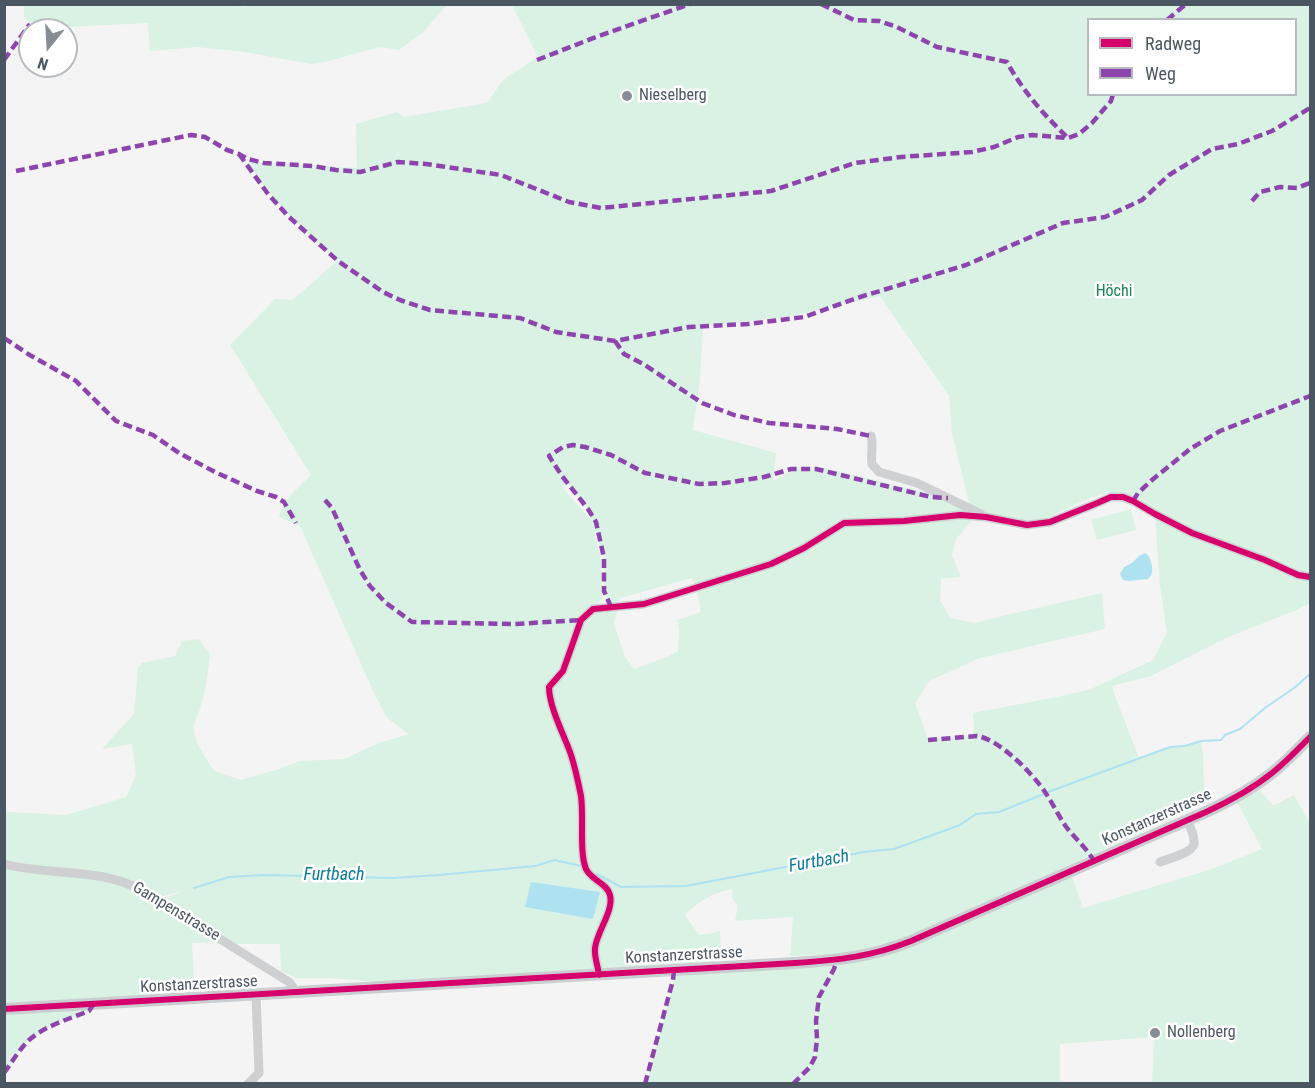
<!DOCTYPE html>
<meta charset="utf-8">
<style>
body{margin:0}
#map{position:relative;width:1315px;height:1088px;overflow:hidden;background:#f4f4f4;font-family:"Roboto Condensed",sans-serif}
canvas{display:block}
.frame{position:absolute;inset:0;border:6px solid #4a5661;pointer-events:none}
.legend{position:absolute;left:1087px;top:18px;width:210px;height:78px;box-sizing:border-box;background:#fff;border:2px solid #b7bbc0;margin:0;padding:8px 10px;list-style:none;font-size:18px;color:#4a5661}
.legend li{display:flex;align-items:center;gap:12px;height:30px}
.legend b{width:30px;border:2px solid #b7bbc0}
.north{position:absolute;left:18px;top:18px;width:60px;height:60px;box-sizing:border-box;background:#fff;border:2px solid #b7bbc0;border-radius:50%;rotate:198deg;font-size:16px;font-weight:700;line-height:24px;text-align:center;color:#4a5661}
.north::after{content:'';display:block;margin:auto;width:21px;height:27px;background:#868d94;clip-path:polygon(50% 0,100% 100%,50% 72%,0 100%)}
</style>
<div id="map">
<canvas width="1315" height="1088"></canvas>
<div class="frame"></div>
<ul class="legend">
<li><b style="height:8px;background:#d6006c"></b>Radweg</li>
<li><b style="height:8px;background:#8e44ad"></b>Weg</li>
</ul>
<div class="north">N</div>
</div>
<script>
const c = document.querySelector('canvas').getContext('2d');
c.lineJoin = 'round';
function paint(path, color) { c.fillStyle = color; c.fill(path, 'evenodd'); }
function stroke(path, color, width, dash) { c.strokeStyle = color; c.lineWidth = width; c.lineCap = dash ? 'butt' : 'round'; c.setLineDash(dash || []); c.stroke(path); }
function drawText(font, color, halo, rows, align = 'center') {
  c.font = font + ' "Roboto Condensed",sans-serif'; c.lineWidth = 5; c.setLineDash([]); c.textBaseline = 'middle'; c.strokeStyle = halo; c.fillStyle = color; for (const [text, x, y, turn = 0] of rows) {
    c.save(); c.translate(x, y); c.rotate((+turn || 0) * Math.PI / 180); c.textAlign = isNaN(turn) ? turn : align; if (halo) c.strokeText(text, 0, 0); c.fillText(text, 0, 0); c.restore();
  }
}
const green = new Path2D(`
 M199,4L246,7V4L447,5L422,33L399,50L380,47L325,62L311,64L244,52L197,47L150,51L148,23L68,27L60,30H38L24,18V5Z
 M512,5H1310V603L1294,611L1228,637L1151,676L1112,686L1115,696L1139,758L1170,747L1185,746L1201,741C1206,760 1200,781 1207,799L1203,804L1177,817L902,939L866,950L838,954L790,956L793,917L735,921L738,906L733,899L732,889C715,892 697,902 685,915L699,935L714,933L720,930L721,961L714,962L378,982L332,978H297L281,971L280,944H233L164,899L184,890L157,898L226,942L192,943L194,983L200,998L93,1005L89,1011C69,1019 44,1026 28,1041C19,1050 12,1062 5,1073V811L10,812L66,815L126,797L136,775L132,744L102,749L134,714L137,680V668L142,663L175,656L182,641L198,639L210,654C208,671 206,689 201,705C199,713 194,720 194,728C194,743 206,758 214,771L241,780L279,769L300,761L345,759L376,744L409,734L387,718L373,691L300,526L279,517L284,502L311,475L230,345L275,299L293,300L337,261C303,229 271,202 248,161L357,168L356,124L397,112L404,117L487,103L504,79L538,57ZM1088,20H1296V94H1088ZM880,296L949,396L952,433L969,503L821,467L796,468L773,481L776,453L693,430L700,380L703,326L787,317ZM566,482L588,509L591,520L562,487ZM1108,493L1122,496L1155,514L1160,586L1167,633L1153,660L1091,689L1057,697L973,713L974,726L973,736L928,739L915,703L929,681L980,658L1105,629L1102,593L1006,615L975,623L950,618L940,600L941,579L961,577L952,555L956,539L980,511L1022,530L1087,499ZM592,522L604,558V591L611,606L594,608L602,599L601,559ZM692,578L696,588L701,612L677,620L679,629L678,651L667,657L634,669L625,657L614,624L620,598Z
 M1131,509L1136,530L1097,540L1091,520Z
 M1260,790L1273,806L1294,795L1310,824V1083H1152L1154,1037L1060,1044V1083H795C802,1075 811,1069 815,1058C821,1038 813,1017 819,997C822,985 832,975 836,963H847L1070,871L1083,908L1209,870L1262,849L1237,802Z
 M833,966V969C824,982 817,995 815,1012C813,1028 819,1048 811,1063C806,1071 798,1077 791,1083L646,1084L676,973Z`);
const water = new Path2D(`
 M1145,553L1148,555C1152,562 1155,574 1148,579L1129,581L1123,580L1120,574L1124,567L1132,563L1139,556Z
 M531,882L600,892L593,919L525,907Z`);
const stream = new Path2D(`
 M1048,792L1170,747L1185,746L1201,741L1221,740L1225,735L1240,729L1265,708L1294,688L1310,674
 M597,874L621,887L686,886L864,852L894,849L960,825L976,814L999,812L1044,794
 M194,888L229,877L264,875L392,878L439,875L535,866L555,860L581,866`);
const minor = new Path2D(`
 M871,436C874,445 870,455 872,464L879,472L917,483L981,514
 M1160,862C1168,859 1192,853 1194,844C1195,838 1190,826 1187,820
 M4,864C49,876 101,867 143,891L289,982L293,987V993
 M599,975C598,966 594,957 595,948C597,931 614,911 610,895C607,883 591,880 586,869C579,852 584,816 581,796C578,781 575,766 570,752C563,733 549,706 549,687L563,671L581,620L593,609L644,604L771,564L804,548L844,523L904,521L960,515L986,517L1027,525L1050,522L1095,504L1111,497H1123L1133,501L1155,514L1192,533L1265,560L1298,575L1310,577
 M248,1084L259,1073L256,995`);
const major = new Path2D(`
 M4,1009L795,963C838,960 871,957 911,941L1206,812C1230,801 1252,789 1272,773C1286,762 1298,749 1310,737`);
const quiet = new Path2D(`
 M821,4L854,20L879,21L897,27L937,47L1007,62C1022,90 1044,115 1068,138
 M1167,20L1186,4
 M4,60L30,24
 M537,60L596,37L690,4
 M239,154L268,194L288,216L338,261L383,292L400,300L430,310L520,318L556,332L615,341L689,327L748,324L804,317L860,297L966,265L1063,223L1105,217L1142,200L1169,175L1212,149L1238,144L1272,131L1310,108
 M16,171L191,135L205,137L227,150L239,154L248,159L264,163L313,166L336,170L360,172L398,162L426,164L501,175L569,202L601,208L771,191L855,163L901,157L972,152L994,147L1018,137L1032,135L1068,138L1079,134L1092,123L1111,101L1113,94
 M1252,201L1260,192L1280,187L1297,188L1310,183
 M4,338L28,354L76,381L116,421L153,435L179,453L215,472L257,491L276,497L284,502L296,523
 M615,341L624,354L645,365L702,403L734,415L769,423L837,429L871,436
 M325,500L332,508L360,570L370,586L386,603L412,622L515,624L581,620
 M1133,501L1138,493L1152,480L1190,449L1220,431L1310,396
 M611,607L604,591V558L596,522L588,509L562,476L549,456L563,447L573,445L585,447L611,455L645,473L699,484L725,483L764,477L791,469H816L931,497L948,498
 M928,740L977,736C999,739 1033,774 1045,792C1053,804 1059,817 1067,828C1076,839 1087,849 1094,861
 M4,1073C12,1062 19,1050 28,1041C44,1026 69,1019 89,1011L93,1005
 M645,1084L673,980L674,970
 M793,1084L810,1067L815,1057L817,1039L816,1021L819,997L834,969L837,960`);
const cycleway = new Path2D(`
 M599,975C598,966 594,957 595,948C597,931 614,911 610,895C607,883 591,880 586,869C579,852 584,816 581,796C578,781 575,766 570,752C563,733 549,706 549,687L563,671L581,620L593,609L644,604L771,564L804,548L844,523L904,521L960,515L986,517L1027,525L1050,522L1095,504L1111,497H1123L1133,501L1155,514L1192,533L1265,560L1298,575L1310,577
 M4,1009L795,963C838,960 871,957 911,941L1206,812C1230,801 1252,789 1272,773C1286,762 1298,749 1310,737`);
const markers = [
 [627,96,6,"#868d94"],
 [1155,1033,6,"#868d94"]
];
const poiNames = [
 ["Nieselberg",639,96],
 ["Nollenberg",1167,1033]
];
const parkNames = [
 ["Höchi",1114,292]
];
const streetNames = [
 ["Konstanzerstrasse",1157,818,-24],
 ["Gampenstrasse",176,912,31],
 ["Konstanzerstrasse",684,956,-3],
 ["Konstanzerstrasse",199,985,-3]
];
const waterNames = [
 ["Furtbach",819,862,-10],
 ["Furtbach",334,875]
];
paint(green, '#d9f2e3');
paint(water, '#aee2f0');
stroke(stream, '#aee2f0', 2);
stroke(minor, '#ced0d2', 9);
stroke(major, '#caced1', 12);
stroke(quiet, '#8e44ad', 4.5, [9, 4.5]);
stroke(cycleway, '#d6006c', 6);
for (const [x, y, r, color] of markers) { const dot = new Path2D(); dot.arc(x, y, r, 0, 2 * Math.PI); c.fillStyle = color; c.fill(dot); stroke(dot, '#fff', 2); }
drawText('16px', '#4a5661', '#fff', poiNames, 'left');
drawText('16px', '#17864f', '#fff', parkNames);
drawText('16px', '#4a5661', '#fff', streetNames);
drawText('italic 18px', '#0c7c9b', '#fff', waterNames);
</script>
